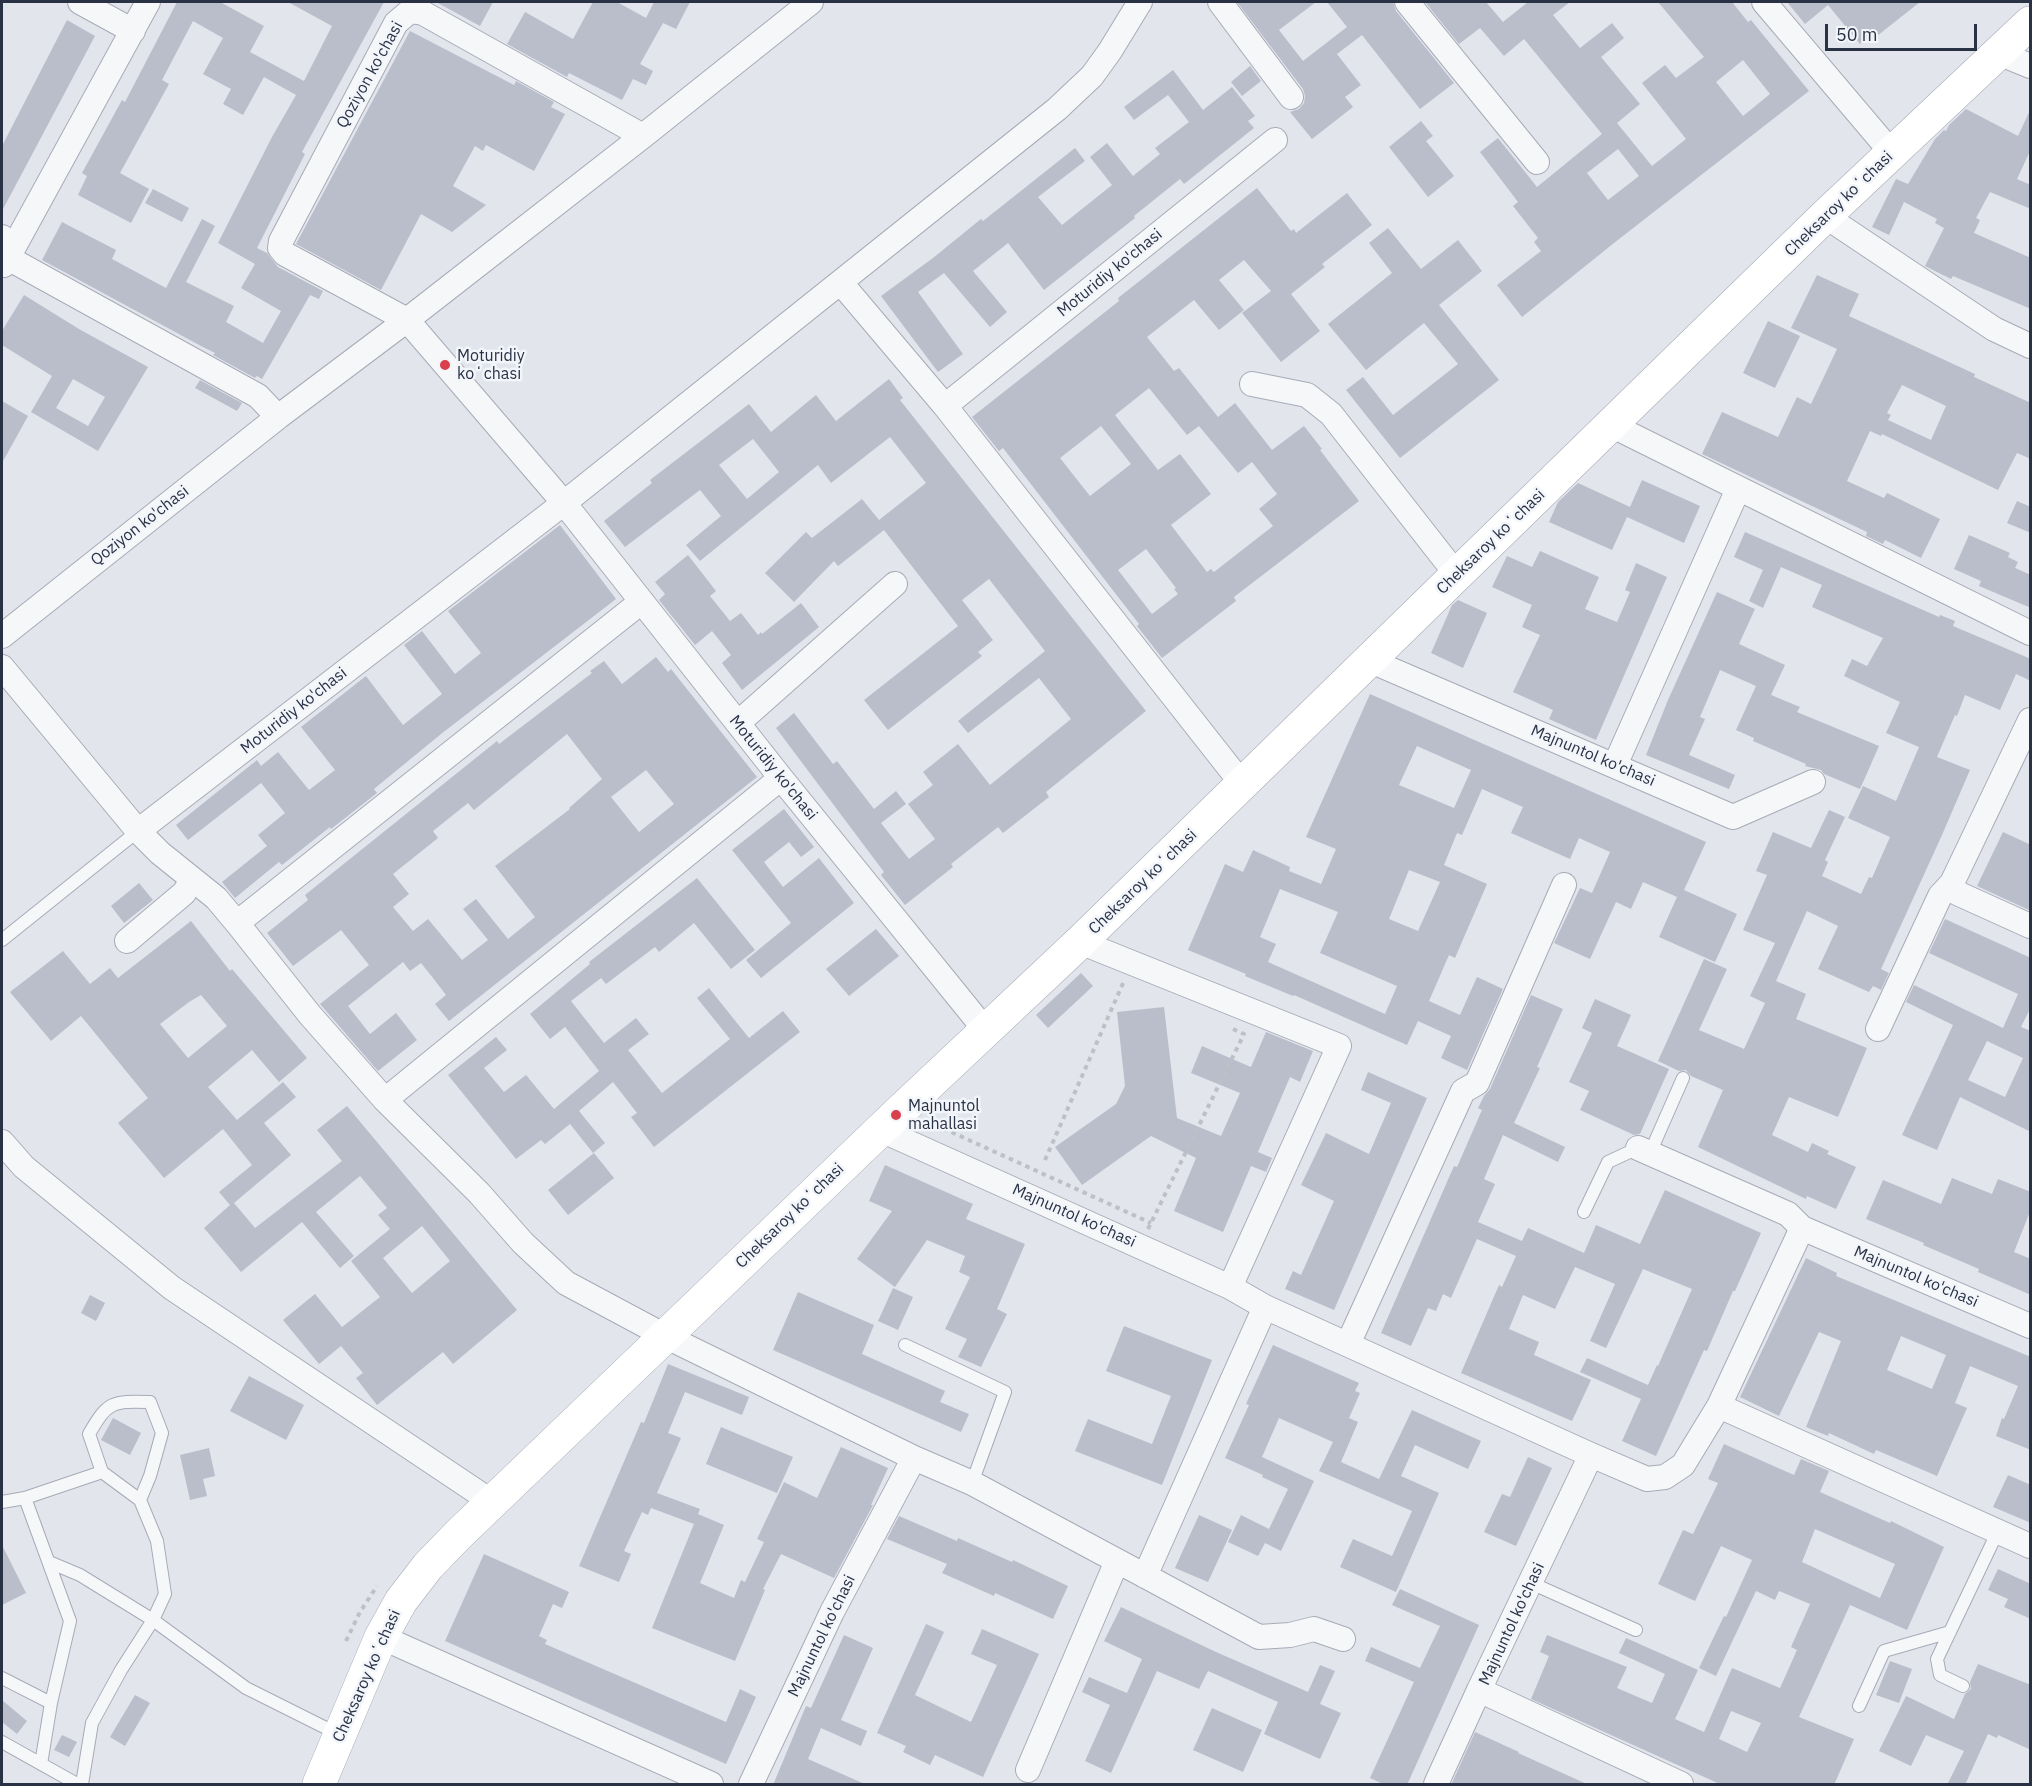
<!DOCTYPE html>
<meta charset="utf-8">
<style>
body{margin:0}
#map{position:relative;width:2032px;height:1786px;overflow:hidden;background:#e2e5ec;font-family:"IBM Plex Sans",sans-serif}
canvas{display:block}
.frame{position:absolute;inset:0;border:3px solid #293145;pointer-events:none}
.scale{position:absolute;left:1825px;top:24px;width:152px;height:27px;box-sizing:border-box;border:3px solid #293145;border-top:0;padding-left:8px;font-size:18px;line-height:21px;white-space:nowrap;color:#293145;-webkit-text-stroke:4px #f2f5f9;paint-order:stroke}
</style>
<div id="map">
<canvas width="2032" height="1786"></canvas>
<div class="frame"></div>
<div class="scale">50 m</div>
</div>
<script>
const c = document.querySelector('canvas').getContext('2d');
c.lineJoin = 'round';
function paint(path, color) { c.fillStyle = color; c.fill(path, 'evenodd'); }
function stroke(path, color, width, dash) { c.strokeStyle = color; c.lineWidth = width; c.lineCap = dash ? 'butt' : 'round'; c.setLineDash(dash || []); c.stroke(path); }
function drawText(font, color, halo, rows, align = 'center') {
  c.font = font + ' "IBM Plex Sans",sans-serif'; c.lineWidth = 5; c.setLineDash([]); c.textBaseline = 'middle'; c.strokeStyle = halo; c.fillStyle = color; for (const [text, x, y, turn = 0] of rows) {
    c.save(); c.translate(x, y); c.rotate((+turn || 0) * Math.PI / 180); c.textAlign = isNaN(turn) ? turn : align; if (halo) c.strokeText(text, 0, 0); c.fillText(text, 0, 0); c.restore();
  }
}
const building = new Path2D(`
 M177,2H220L264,26L250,52L304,81L332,26L288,2H384L302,152L305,154L257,248L267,253L278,267L323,291L319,299L310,295L262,379L257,376L255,378L213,355L215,353L201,346L42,260L62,222L116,250L112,259L166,288L202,219L215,226L186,282L234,306L226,322L263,343L281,311L241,288L255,264L218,243L272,137L296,95L264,77L243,115L223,104L231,89L203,74L223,38L193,21L162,80L169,84L120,173L149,189L131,223L78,195L87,176L82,173L122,100L125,102Z
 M436,2H493L480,26Z
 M593,2H617L646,18L654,2H690L676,29L663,23L640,64L653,71L646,85L633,79L622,100L569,73L567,77L507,44L525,12L573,39Z
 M1237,2H1316L1279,30L1303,61L1347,27L1327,2H1393L1396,11L1454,83L1420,109L1362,35L1337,54L1361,85L1345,97L1353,107L1312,139L1290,112L1299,109L1304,103L1305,96L1303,89Z
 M1425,2H1486L1503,22L1528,2H1570L1553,15L1580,48L1612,23L1624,38L1601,57L1640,104L1617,123L1652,166L1686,139L1642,83L1665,65L1676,78L1704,57L1658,2H1732L1748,22L1751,20L1809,91L1614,243L1522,317L1497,285L1541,251L1534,242L1538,238L1513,206L1518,202L1480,152L1498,138L1537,187L1602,134L1524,39L1504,56L1480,28L1459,44ZM1743,60L1770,94L1743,116L1716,82ZM1618,149L1639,176L1608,200L1587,173Z
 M1787,2H1920L1877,36L1874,33L1860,44L1828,5L1805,24Z
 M67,20L95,36L2,211V146Z
 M410,31L514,85L516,81L554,102L551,107L565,114L534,171L486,145L483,151L475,146L453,186L486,205L452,232L421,214L381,290L296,244Z
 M1250,66L1261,81L1242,96L1231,82Z
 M1173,70L1203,110L1232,87L1255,116L1248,121L1254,128L1184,184L1180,179L1134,216L1135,218L1044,290L1008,243L973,271L1007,312L990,327L944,273L918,292L963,354L938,372L881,296L933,258L981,219L983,221L1075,148L1085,161L1038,197L1062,225L1112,185L1090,157L1107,143L1133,176L1160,154L1155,148L1189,122L1168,95L1134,120L1124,107Z
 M2031,108V149L2017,179L2031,185V209L1990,192L1976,218L1980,220L1974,233L2031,258V309L1953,276L1951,279L1925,266L1944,228L1935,223L1937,219L1904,202L1889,235L1872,227L1896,179L1908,184L1935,139L1944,130L1946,131L1949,125L1966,109L2018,136Z
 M1421,121L1433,136L1426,141L1454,176L1428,197L1389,147Z
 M1257,188L1291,231L1294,229L1296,233L1347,193L1372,225L1322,264L1325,267L1291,294L1320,331L1281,362L1242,313L1271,291L1244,260L1219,280L1244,310L1219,330L1194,300L1147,337L1174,371L1179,368L1218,417L1235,403L1272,450L1304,426L1322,449L1320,450L1359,501L1234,597L1236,601L1162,658L1137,626L1139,624L1003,448L999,451L972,417L1119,301L1118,298ZM1149,388L1187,435L1199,426L1238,473L1252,462L1277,494L1259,509L1273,526L1214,572L1211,569L1207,572L1171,525L1211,494L1180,454L1158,470L1115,415ZM1101,426L1131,464L1090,496L1060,458ZM1146,549L1176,588L1174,589L1178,594L1152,614L1118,570Z
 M153,189L189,208L182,222L145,203Z
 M1388,228L1421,269L1458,240L1482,271L1439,305L1499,380L1400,458L1346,390L1363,377L1393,415L1458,364L1424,323L1366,370L1328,324L1392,273L1369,243Z
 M1817,275L1859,294L1849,316L1975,374L1974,377L2031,403V459L2017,453L1998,490L1882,434L1881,436L1870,431L1847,481L1884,498L1887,493L1940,519L1921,558L1885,540L1883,544L1866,536L1867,532L1702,454L1722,412L1778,437L1797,397L1811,404L1837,349L1791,328ZM1902,385L1946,406L1931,440L1888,420L1891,415L1887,413Z
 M24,295L79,329L148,367L98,451L31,412L52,376L2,345V331ZM73,379L105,397L88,426L56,408Z
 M1768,321L1800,336L1775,388L1743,373Z
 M889,379L903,398L900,400L1146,711L1046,792L1049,797L1003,833L998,827L951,864L953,867L905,905L881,875L884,872L776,728L794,713L833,764L837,761L874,809L896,791L906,804L881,823L909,859L935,839L908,804L933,785L923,772L958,744L990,785L1071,719L1039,678L968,733L958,721L1045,651L989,579L962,600L993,640L978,652L982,656L888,730L864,700L958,626L884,530L838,566L834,561L794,602L765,573L806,532L812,538L862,499L879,520L926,483L890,437L831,483L818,465L700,561L686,545L721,516L700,490L625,547L604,521L652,483L650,480L749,404L771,432L816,395L836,421ZM753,439L779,472L747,499L719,465Z
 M200,380L242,403L237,411L195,388Z
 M2,401L28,416L2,463Z
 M1642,480L1700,506L1684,543L1627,517L1612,550L1549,522L1558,502L1578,483L1630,507Z
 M2017,501L2031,507V533L2007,523Z
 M560,525L616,599L441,734L374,789L377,793L331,829L330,827L282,865L279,862L235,898L222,882L267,846L258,835L285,813L261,783L188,840L176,825L257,760L261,766L278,752L309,790L335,770L301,727L366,676L403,725L442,694L404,645L422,631L455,674L481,653L448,611Z
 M1745,532L1939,617L1940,615L1955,621L1953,626L2031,659V681L2016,674L2000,710L1965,695L1957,716L1955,715L1937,757L1970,770L1942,835L1881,969L1889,973L1881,990L1873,986L1869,992L1818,969L1838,926L1807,911L1776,981L1806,994L1796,1019L1867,1048L1838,1117L1789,1097L1772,1135L1808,1152L1812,1143L1829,1151L1827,1154L1856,1167L1836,1209L1807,1196L1806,1199L1698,1147L1723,1090L1691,1076L1686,1070L1679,1071L1658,1061L1704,959L1727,969L1699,1030L1744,1049L1765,1003L1750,996L1775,943L1743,930L1767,875L1756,871L1773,832L1811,848L1829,810L1845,817L1825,860L1828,862L1822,876L1861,894L1869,877L1872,878L1890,837L1848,818L1863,786L1896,801L1919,747L1886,733L1900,702L1844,676L1852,659L1867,666L1883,638L1812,607L1822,585L1781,567L1763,608L1749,601L1763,570L1734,557Z
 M1969,535L2010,553L2008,557L2018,562L2015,568L2031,575V608L1979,586L1981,581L1954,569Z
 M1540,551L1599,577L1585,609L1617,622L1630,592L1625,590L1636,563L1667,577L1596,740L1549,719L1553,710L1513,692L1540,635L1522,627L1532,605L1492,587L1507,556L1532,567Z
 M688,555L716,591L710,596L730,621L741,613L758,635L761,632L762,634L801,603L819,627L742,690L722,663L731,655L712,631L695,645L659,600L665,594L655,582Z
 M1717,592L1755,609L1739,644L1785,665L1771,695L1800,707L1797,712L1879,746L1860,789L1824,774L1821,770L1805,766L1806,764L1753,741L1754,738L1736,730L1756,686L1720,670L1700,717L1705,719L1689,755L1735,775L1729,789L1646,755L1668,700Z
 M1458,600L1487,613L1463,668L1431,653L1452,605Z
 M656,657L668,672L671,669L757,777L449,1021L435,1004L446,995L433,978L421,963L410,971L403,962L348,1006L370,1034L396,1013L417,1040L378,1071L320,1004L369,965L341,930L293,966L267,933L308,900L305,895L497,741L499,744L592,673L590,671L604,661L622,684ZM567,734L602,779L569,808L570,809L495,866L535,917L508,939L476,899L463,909L488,940L462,960L428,919L413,931L393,907L409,894L393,874L438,838L433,831L468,803L474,810ZM646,770L674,804L639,832L611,797Z
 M1370,694L1706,842L1684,890L1737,914L1715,962L1659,937L1677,897L1643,882L1631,909L1616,902L1590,959L1554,943L1580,888L1592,893L1610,852L1579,838L1570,859L1511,833L1523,807L1482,789L1462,835L1457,833L1444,865L1487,884L1455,958L1449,955L1429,1001L1460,1015L1477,977L1503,989L1467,1070L1441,1058L1451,1036L1418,1021L1407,1045L1294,995L1293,996L1245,976L1246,974L1188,950L1225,864L1243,872L1253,850L1290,867L1289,871L1321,884L1336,849L1306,837ZM1417,746L1471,770L1454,808L1399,785ZM1409,870L1440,882L1418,931L1389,919ZM1280,889L1338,912L1320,953L1397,986L1385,1014L1268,962L1276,944L1260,937Z
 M784,809L814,847L801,857L789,842L764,862L783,887L819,858L854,903L761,978L746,960L791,923L732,850Z
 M2003,832L2031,845V911L1977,886Z
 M697,878L755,950L731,969L694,923L659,952L655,947L606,984L601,978L571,1001L604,1043L636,1018L649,1034L628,1050L662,1093L730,1039L697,998L709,988L749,1038L783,1011L800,1032L654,1147L631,1117L637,1113L613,1082L579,1111L605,1143L593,1153L570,1124L545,1144L541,1140L516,1159L448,1075L496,1037L507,1050L484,1068L504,1092L526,1075L554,1109L599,1071L565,1027L550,1039L530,1014L590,964L589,962Z
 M139,883L153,900L124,923L111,906Z
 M1945,919L2031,958V1007L2021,1027L2031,1031V1132L1960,1097L1937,1150L1902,1135L1953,1025L1906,1002L1914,985L2003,1028L2018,994L1929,953ZM1987,1041L2023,1058L2005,1097L1968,1080Z
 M191,921L230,971L232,969L307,1058L279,1082L252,1050L208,1087L237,1120L283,1082L296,1097L264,1123L291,1155L234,1203L255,1228L342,1161L317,1130L347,1106L517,1310L453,1364L443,1352L377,1405L356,1378L363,1373L341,1346L319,1364L283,1320L315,1294L342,1327L380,1297L351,1261L390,1229L378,1215L387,1208L360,1176L316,1212L354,1256L340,1268L302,1222L241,1272L204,1228L230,1205L219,1192L252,1165L223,1129L164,1178L118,1123L148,1098L81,1016L51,1041L10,992L63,951L90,984L110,968L118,978ZM201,995L227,1026L188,1058L160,1024L189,1002ZM422,1226L450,1261L412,1293L383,1258Z
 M876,929L899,956L849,996L826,969Z
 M1081,973L1093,986L1048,1028L1036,1015Z
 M1531,995L1563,1009L1537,1067L1540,1068L1514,1123L1565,1147L1558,1162L1503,1135L1484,1179L1495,1184L1478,1222L1522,1241L1528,1228L1584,1253L1596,1225L1640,1244L1665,1190L1761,1233L1735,1291H1733L1707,1351L1704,1350L1656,1456L1622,1441L1641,1399L1580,1372L1587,1358L1648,1385L1657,1365L1658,1366L1692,1289L1643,1269L1606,1348L1590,1341L1615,1284L1575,1267L1555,1309L1523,1295L1509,1329L1539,1342L1534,1355L1591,1380L1572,1421L1461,1373L1499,1285L1502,1287L1516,1256L1477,1239L1451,1298L1443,1294L1436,1311L1428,1308L1411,1346L1381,1333L1454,1166L1457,1167L1482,1110L1478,1108L1484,1096L1490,1089Z
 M1595,999L1631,1015L1617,1046L1669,1069L1640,1134L1634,1135L1580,1110L1589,1091L1569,1082L1592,1033L1582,1028Z
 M1164,1007L1177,1118L1221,1136L1240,1093L1191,1073L1202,1046L1251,1067L1266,1032L1313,1051L1300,1082L1290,1077L1258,1152L1272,1158L1266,1172L1251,1166L1223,1232L1174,1211L1196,1158L1151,1136L1082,1185L1055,1147L1116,1104L1125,1086L1117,1012Z
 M1368,1072L1427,1098L1334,1310L1285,1289L1293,1271L1301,1275L1334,1201L1301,1185L1326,1133L1369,1154L1391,1103L1361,1090Z
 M594,1153L614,1178L568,1215L548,1190Z
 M885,1165L973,1204L966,1219L1025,1244L997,1309L1007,1314L981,1367L958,1357L967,1339L945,1329L970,1277L959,1272L965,1256L927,1240L895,1287L857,1259L892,1211L869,1201Z
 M1952,1178L1992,1194L1998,1179L2031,1192V1209L2014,1252L2031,1259V1295L1978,1272L1979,1269L1923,1245L1924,1243L1866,1219L1883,1180L1941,1204Z
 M1806,1258L1837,1273L1836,1276L2031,1357V1450L1996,1436L2002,1418L2004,1419L2018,1386L1970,1366L1955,1403L1967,1408L1937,1476L1876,1450L1874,1454L1829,1433L1828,1436L1806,1427L1841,1341L1819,1332L1779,1416L1740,1397ZM1901,1336L1946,1355L1932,1389L1887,1370Z
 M893,1288L913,1297L898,1330L878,1321Z
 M798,1292L874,1325L862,1354L945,1391L940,1402L969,1414L961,1432L773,1350Z
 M90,1295L105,1303L96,1321L81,1313Z
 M1124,1326L1212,1360L1162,1485L1075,1451L1088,1419L1152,1444L1171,1396L1106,1371Z
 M1273,1345L1359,1383L1355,1391L1360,1393L1349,1418L1358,1422L1341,1462L1379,1479L1412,1410L1481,1441L1468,1469L1415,1445L1401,1476L1439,1493L1396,1592L1340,1567L1353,1539L1392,1556L1412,1511L1319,1471L1333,1442L1279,1418L1262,1457L1314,1481L1281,1551L1265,1543L1258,1556L1228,1542L1241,1515L1269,1529L1288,1489L1262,1477L1263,1475L1225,1458L1249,1405L1246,1404Z
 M668,1364L749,1397L742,1415L685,1392L668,1433L681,1438L657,1493L700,1509L694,1524L651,1508L648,1515L642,1512L624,1551L631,1554L619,1582L579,1566L641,1422L644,1423Z
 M249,1376L304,1405L286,1440L230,1411Z
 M113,1418L141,1433L130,1455L101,1440Z
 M721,1427L793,1457L777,1493L706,1464Z
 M1724,1444L1794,1475L1801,1459L1829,1471L1820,1492L1890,1523L1891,1521L1944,1547L1907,1630L1850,1605L1799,1717L1854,1739L1834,1785H1722L1531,1699L1549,1656L1540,1652L1547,1635L1627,1667L1617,1688L1652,1703L1665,1674L1619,1653L1626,1638L1698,1670L1675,1719L1704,1732L1732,1668L1780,1688L1797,1650L1791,1647L1810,1604L1779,1591L1775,1600L1756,1591L1716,1676L1699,1668L1724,1616L1726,1617L1752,1560L1721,1546L1695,1601L1658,1584L1683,1530L1693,1534L1718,1483L1708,1479ZM1815,1529L1895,1564L1880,1598L1802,1562ZM1731,1711L1761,1723L1747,1752L1719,1739Z
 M841,1447L888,1468L871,1505H873L834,1578L781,1554L763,1589L765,1590L735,1661L652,1628L698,1514L724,1525L700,1583L734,1598L741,1580L745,1582L764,1542L757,1539L784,1482L817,1498Z
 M209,1448L215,1476L203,1479L207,1496L190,1500L180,1455Z
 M1528,1457L1552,1468L1516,1546L1484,1532L1502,1494L1510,1497Z
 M2008,1475L2031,1485V1523L1993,1507Z
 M1199,1515L1232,1530L1208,1582L1175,1568Z
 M899,1516L957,1541L958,1538L1012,1562L1013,1560L1068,1586L1053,1619L995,1593L994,1596L942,1573L947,1564L887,1539Z
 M2,1545L26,1593L2,1605Z
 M484,1554L569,1592L562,1608L553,1604L539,1636L547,1640L545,1644L726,1722L740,1689L756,1697L726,1764L445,1641Z
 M1998,1569L2031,1584V1619L2004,1607L2008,1599L1988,1590Z
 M1400,1589L1479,1625L1407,1785H1385L1370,1778L1414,1682L1365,1661L1371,1647L1420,1668L1440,1626L1392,1605Z
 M1121,1607L1216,1652L1308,1692L1320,1665L1335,1671L1320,1704L1341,1713L1320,1759L1264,1734L1278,1702L1208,1671L1199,1689L1157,1671L1111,1773L1085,1761L1110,1705L1082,1692L1089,1677L1127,1693L1142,1659L1104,1641Z
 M926,1624L944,1632L915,1695L971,1722L997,1665L971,1654L982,1629L1039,1654L983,1777L935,1755L930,1765L903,1752L906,1746L877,1733Z
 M844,1635L873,1648L841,1720L867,1731L861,1746L821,1728L808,1759L867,1785H773L806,1706L811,1708Z
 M1890,1661L1912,1669L1899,1703L1876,1695Z
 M1978,1664L2031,1685V1750L1998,1735L1997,1738L1988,1734L1965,1785H1947L1964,1751L1926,1735L1911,1766L1879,1751L1906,1696L1954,1719L1965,1694L1971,1689L1970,1682Z
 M135,1695L150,1703L125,1746L110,1737Z
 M2,1700L27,1721L17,1734L2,1722Z
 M1212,1708L1262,1730L1243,1772L1193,1750Z
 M1475,1732L1519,1752L1518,1753L1589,1785H1451Z
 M62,1735L77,1742L69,1757L54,1750Z`);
const path = new Path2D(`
 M927,1121L1151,1223
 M1045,1160L1124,981
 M1148,1229L1244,1034L1233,1029
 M346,1641L360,1612L377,1586`);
const lane = new Path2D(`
 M2,940L138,831
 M1650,1153L1683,1078
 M1584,1212L1608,1162L1638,1148
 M905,1345L1005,1392L972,1483
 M102,1472L89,1434C108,1401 112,1401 150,1402L162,1433L150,1476L140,1500
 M25,1498L102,1472L140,1500L157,1541L165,1594L153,1620L121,1670L92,1723L82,1784
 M2,1502L25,1498L70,1621L51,1703L41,1764
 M49,1562L80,1575L153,1620L246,1688L338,1734
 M1531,1583L1636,1630
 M2,1678L51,1703
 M1963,1686L1940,1675L1937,1659L1998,1531
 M1859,1706L1884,1651L1950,1632
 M2,1742L77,1784`);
const street = new Path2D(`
 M80,2L133,31
 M1220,2L1291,97
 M1407,2L1537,162
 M1764,2L1892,153
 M1998,53L2030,66
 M643,136L423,13L410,11L396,23L281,241L280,248L285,254L407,320L564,503L781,778L986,1031
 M1825,216L1994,329L2030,346
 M2,237L8,258L258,396L278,417
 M4,265L148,2
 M841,283L945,406L1243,785
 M1252,384L1307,395L1331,414L1457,575
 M945,406L1275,140
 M1611,425L2030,633
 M2,636L278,417L407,320L643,136L811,2
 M1371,661L1733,817L1813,782
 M2,667L138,831L160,853L216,898L237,923L310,1015L385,1100L479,1193L523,1243L566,1283L665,1336L914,1458L972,1483L1259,1637L1290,1635L1314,1629L1343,1639
 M2030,720L1952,883L1957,893L2030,926
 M738,723L895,584
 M1615,765L1738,489
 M138,831L564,503L1057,109L1092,76L1110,51L1140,2
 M237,923L641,602
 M127,941L184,893L192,880
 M1080,942L1339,1046L1230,1287
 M1878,1029L1940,896L1952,883
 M385,1100L781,778
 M881,1130L1230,1287L1265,1307L1591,1455L1647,1479L1665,1477L1683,1465L1719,1406L1802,1228
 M2,1142L24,1167L172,1288L492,1502
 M1638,1148L1788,1214L1802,1228L2030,1326
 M1348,1344L1463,1091L1477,1083L1564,885
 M1719,1406L2030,1546
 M1591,1455L1479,1690L1681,1784
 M1145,1576L1265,1307
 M381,1637L711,1784
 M1028,1770L1117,1561
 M751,1784L832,1612L914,1458
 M1436,1784L1479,1690`);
const secondary = new Path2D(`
 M319,1784L381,1637L401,1601L428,1566L459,1534L896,1115L1080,942L1825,216L2030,23`);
const markers = [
 [445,365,6,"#d9404c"],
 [896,1115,6,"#d9404c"]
];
const streetNames = [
 ["Qoziyon ko'chasi",370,75,-61],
 ["Cheksaroy koʻchasi",1839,204,-44],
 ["Moturidiy ko'chasi",1110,273,-39],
 ["Qoziyon ko'chasi",140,526,-38],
 ["Cheksaroy koʻchasi",1491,542,-44],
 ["Moturidiy ko'chasi",294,711,-38],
 ["Majnuntol ko'chasi",1593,756,23],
 ["Moturidiy ko'chasi",773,768,51],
 ["Cheksaroy koʻchasi",1143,882,-44],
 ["Cheksaroy koʻchasi",790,1216,-44],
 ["Majnuntol ko'chasi",1074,1216,24],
 ["Majnuntol ko'chasi",1916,1277,23],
 ["Majnuntol ko'chasi",1512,1624,-65],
 ["Majnuntol ko'chasi",822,1636,-64],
 ["Cheksaroy koʻchasi",367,1676,-66]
];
const poiNames = [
 ["Moturidiy",457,356],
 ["koʻchasi",457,374],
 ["Majnuntol",908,1106],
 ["mahallasi",908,1124]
];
paint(building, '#b9beca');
stroke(lane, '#a7abb7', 14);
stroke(street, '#a7abb7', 26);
stroke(secondary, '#a7abb7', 34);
stroke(path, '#bdc0c7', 4, [4.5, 4.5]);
stroke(lane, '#f6f7f9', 12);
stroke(street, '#f6f7f9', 24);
stroke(secondary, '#fff', 33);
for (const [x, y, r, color] of markers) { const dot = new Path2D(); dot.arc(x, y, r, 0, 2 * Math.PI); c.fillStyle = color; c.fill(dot); stroke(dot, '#f2f5f9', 2); }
drawText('16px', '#293145', '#f2f5f9', streetNames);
drawText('16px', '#293145', '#f2f5f9', poiNames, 'left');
</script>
